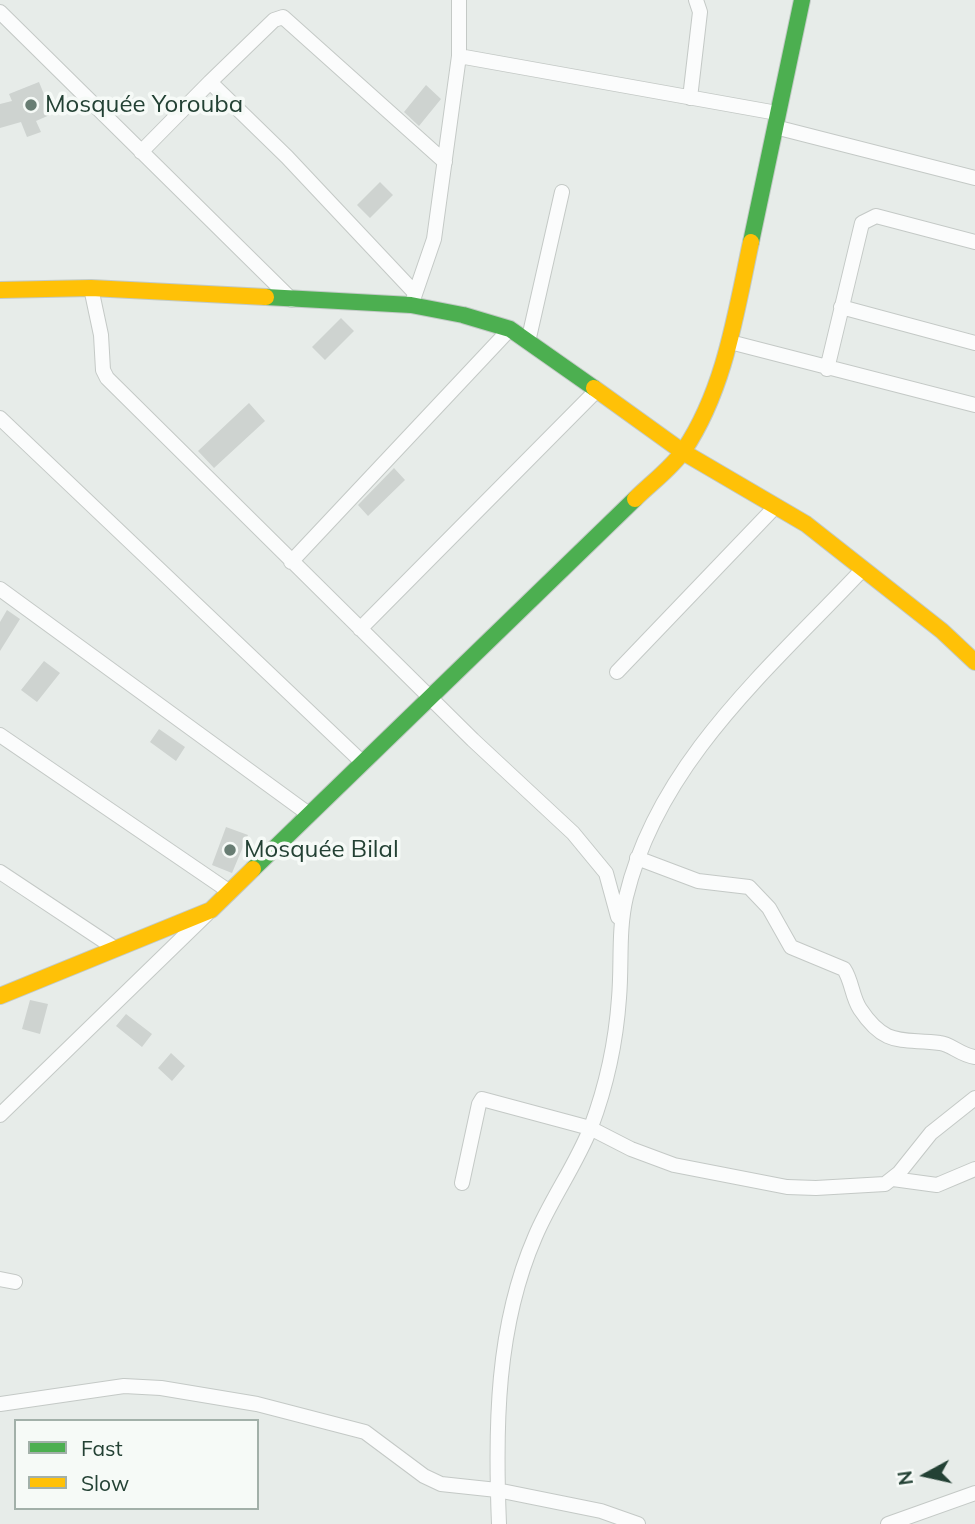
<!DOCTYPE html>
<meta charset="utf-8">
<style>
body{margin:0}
#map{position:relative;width:975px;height:1524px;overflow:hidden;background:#e7ece9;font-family:Mulish,sans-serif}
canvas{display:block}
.legend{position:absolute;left:14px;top:1419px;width:245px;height:91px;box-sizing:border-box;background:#f6faf7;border:2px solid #a2b0a9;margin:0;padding:9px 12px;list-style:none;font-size:21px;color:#234134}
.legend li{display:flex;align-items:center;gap:14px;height:35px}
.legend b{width:35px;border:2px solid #a2b0a9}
.north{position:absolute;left:891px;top:1440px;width:70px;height:70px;-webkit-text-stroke:5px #f6faf7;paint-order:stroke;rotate:262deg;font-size:19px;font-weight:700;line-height:28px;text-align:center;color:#234134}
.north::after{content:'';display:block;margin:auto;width:24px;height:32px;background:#234134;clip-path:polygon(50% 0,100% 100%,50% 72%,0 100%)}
</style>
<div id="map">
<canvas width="975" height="1524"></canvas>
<ul class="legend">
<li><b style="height:9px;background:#4caf50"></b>Fast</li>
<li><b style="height:9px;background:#ffc107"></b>Slow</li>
</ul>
<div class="north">N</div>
</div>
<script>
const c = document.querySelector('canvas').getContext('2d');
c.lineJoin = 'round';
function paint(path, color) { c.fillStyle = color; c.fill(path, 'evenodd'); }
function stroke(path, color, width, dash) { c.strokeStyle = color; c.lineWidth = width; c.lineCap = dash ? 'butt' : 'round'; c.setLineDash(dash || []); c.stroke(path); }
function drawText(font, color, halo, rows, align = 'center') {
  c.font = font + ' Mulish,sans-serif'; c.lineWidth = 7; c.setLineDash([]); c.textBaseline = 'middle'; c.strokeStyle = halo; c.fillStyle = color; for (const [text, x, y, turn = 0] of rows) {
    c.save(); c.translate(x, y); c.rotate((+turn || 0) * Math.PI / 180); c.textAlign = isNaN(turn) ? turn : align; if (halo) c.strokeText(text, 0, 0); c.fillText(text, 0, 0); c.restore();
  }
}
const building = new Path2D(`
 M39,82L52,114L36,121L41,132L27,137L21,122L0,128V104L12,101L9,94Z
 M426,85L441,99L419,126L404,112Z
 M380,182L393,195L370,218L357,205Z
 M341,318L354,331L325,360L312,347Z
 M249,403L265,421L214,468L198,451Z
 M394,468L405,480L368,516L358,505Z
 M7,610L20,619L0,651V622Z
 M44,661L60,673L37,702L21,690Z
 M159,729L185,747L176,761L150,742Z
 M226,827L248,835L232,873L212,865Z
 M30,1000L48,1004L40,1034L22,1029Z
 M126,1014L152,1034L142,1047L116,1026Z
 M171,1053L185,1066L172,1081L158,1068Z`);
const street = new Path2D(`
 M0,12L292,300
 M459,56L777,113
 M210,82L274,20L283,17L445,162
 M690,98L700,12L696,0
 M775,127L975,178
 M141,152L210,82L287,157L415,293
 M91,288L101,335L103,370L107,378L473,740L573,833L606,873L618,917
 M413,300L434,239L459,56V0
 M841,307L975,343
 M528,342L562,192
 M730,342L975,405
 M827,369L862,223L876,216L975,242
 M0,418L363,763
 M291,562L510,329
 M0,589L310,815
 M360,629L597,390
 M617,672L776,506
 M0,735L230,892
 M637,858L698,881L749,887L769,908L791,947L844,969C852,981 852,997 860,1009C886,1048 902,1038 940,1043C951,1044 960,1055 975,1057
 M0,872L116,949
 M0,1115L207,914
 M893,1179L937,1185L975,1169
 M462,1183L479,1104L482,1099L590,1128L631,1149L674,1165L787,1187L816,1188L885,1184L899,1173L931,1133L975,1098
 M0,1279L15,1282
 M0,1404L124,1386L161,1388L257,1404L365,1432L424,1476L441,1484L497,1490L601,1511L638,1524
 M499,1524C495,1427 496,1327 535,1237C551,1199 576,1165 591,1127C606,1087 616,1041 619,998C622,964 618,931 626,897C658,762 770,668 862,570
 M888,1524L975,1493`);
const fast = new Path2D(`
 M751,242L802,0
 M266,297L411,305L463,315L510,329L594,388
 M253,869L635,499`);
const slow = new Path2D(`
 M0,290L91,288L266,297
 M594,388L683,452L806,524L942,631L975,662
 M635,499C651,483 672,468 684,450C725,389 736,312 751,242
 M0,996L211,910L253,869`);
const markers = [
 [31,105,7,"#687d73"],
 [230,850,7,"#687d73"]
];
const poiNames = [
 ["Mosquée Yorouba",45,105],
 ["Mosquée Bilal",244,850]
];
paint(building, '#ced3d0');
stroke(street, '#c4c9c6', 16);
stroke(fast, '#c2cac6', 18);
stroke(slow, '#c2cac6', 18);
stroke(street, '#fbfcfc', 14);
stroke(fast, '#4caf50', 16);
stroke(slow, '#ffc107', 16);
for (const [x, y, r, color] of markers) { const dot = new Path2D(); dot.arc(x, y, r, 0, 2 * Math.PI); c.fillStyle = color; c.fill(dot); stroke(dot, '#f6faf7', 2.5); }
drawText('24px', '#234134', '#f6faf7', poiNames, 'left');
</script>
